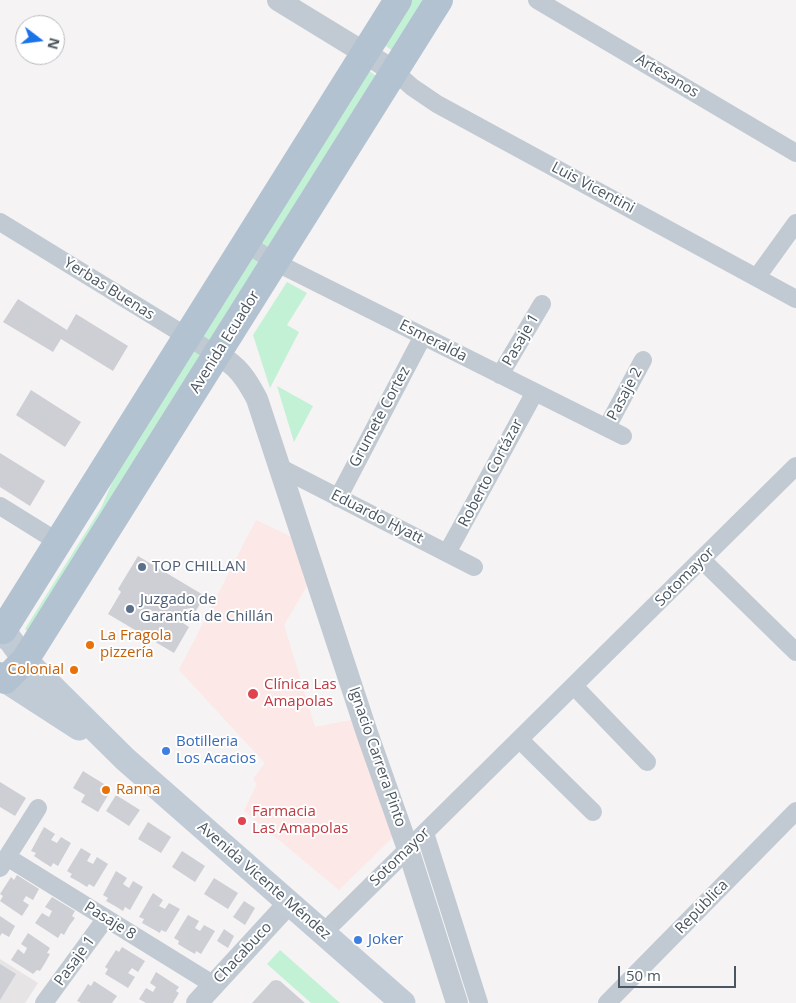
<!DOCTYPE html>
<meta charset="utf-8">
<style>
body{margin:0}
#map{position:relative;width:796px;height:1003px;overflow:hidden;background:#f5f3f3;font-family:"Open Sans",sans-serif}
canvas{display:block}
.north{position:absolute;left:15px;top:15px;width:50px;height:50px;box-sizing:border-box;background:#fff;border:1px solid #b7bbc0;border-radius:50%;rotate:105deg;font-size:14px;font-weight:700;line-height:20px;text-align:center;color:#4a5661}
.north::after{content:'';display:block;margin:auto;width:18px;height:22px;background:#1a73e8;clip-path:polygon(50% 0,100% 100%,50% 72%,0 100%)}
.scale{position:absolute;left:618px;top:966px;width:118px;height:22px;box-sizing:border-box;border:2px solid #4a5661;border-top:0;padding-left:6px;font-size:15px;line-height:18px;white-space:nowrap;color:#4a5661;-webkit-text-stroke:4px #fff;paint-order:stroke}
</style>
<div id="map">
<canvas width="796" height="1003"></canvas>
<div class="north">N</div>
<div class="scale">50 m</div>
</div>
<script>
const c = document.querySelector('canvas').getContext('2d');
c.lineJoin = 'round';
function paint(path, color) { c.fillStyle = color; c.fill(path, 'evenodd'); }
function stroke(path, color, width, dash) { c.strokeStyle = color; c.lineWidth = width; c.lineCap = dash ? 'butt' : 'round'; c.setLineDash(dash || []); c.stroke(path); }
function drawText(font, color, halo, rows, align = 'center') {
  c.font = font + ' "Open Sans",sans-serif'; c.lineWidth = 4; c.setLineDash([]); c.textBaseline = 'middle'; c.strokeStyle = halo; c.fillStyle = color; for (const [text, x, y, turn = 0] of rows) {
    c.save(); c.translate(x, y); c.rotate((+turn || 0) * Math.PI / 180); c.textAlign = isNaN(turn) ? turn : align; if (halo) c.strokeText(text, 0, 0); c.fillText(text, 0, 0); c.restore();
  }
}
const education = new Path2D(`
 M0,959L38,983L25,1003H0Z`);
const medical = new Path2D(`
 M256,520L296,539L311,579L284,625L315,727L357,719L394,836L339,890L244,811L257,784L253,779L265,763L179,670Z`);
const green = new Path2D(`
 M408,0H434L399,56L382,43Z
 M364,67L383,81L277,255L258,243Z
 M250,255L264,266L33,636L25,629L101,508L122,460Z
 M287,282L307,293L287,325L299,332L270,388L253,335Z
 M277,386L313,406L294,442Z
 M280,950L340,1003H311L267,964Z`);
const building = new Path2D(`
 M18,299L67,330L76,314L128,346L113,371L61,339L53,352L3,322Z
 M31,390L81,422L65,447L16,415Z
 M0,453L45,481L30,506L0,487Z
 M138,556L205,596L195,612L188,608L180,621L189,627L174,653L108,614L121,592L118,589Z
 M83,771L112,789L98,812L81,802L85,795L73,788Z
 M0,782L26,798L15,816L0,807Z
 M116,795L140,810L129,826L106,811Z
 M148,822L171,837L161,853L138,839Z
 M44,827L55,834L51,840L57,843L61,837L71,843L58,866L53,863L51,867L43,862L34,856L36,853L31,851Z
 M81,848L91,854L87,861L93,864L97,857L108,864L94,887L89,884L87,887L79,882L70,877L72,874L67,871Z
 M182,851L205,866L195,882L172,867Z
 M116,871L127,878L123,884L129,888L133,881L143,887L130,910L125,907L123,911L115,906L106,901L108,898L103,895Z
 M17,875L39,889L33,900L26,896L23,901L29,905L22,916L0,901L3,896L0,894L11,877L14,880Z
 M214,878L238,893L228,909L204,894Z
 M153,893L163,900L159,906L165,909L169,903L180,909L166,932L161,930L160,933L142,923L144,919L139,917Z
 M52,897L75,911L72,916L75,918L69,926L64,935L61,933L58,938L35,923L42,913L49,917L52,911L45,907Z
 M244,901L255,908L245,925L233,917Z
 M188,915L199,921L195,928L200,931L204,925L215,931L201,954L196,951L195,954L186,949L178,944L179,941L174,938Z
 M0,916L15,926L9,937L2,933L0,936Z
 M224,929L234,936L228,948L217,941Z
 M28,933L50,948L47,953L50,954L45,963L40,971L37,970L33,974L11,960L18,949L24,954L27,948L21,944Z
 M122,947L145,961L138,972L132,968L128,973L135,977L128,988L105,974L108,969L105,967L116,950L119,952Z
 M0,964L16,974L0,1000Z
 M156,972L179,987L176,991L179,993L173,1003H146L139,999L146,988L153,992L156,987L150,983Z
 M276,980L280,981L305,1003H252L272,981Z
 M94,981L117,996L112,1003H81L77,1001L88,984L91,986Z`);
const minor = new Path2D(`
 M537,0L796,153
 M394,71L412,87L437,104L796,299
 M0,222L217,355
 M245,243L275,262L623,436
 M757,277L796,223
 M500,375L542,304
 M607,427L643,360
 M279,467L474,567
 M338,498L423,336
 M0,506L58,542
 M447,553L535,392
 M702,560L796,652
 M574,686L647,762
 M520,740L593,812
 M425,833L479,1003
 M7,857L214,985
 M0,868L38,808
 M323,933L796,466
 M44,1003L106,918
 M607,1003L796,811`);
const tertiary = new Path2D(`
 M278,0L394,71
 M217,355C237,364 247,380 257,399L367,733L408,849L457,1003
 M197,1003L289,903`);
const secondary = new Path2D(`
 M0,636L3,630L25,660L125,759L403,1003
 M5,680L79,728`);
const primary = new Path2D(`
 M0,628L3,630L398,0
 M0,676L5,680L25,660L439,0`);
const markers = [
 [142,567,5,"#5c6f8a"],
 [130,609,5,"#5c6f8a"],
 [90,645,5,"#e8710a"],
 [74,670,5,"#e8710a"],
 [253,694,6,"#e0444e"],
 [166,751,5,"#3f7fe0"],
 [106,790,5,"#e8710a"],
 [242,821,5,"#e0444e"],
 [358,940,5,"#3f7fe0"]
];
const streetNames = [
 ["Artesanos",667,76,31],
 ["Luis Vicentini",593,188,28],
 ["Yerbas Buenas",109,289,32],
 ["Pasaje 1",521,340,-60],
 ["Esmeralda",433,341,27],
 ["Avenida Ecuador",225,342,-58],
 ["Pasaje 2",625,394,-62],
 ["Grumete Cortez",380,417,-62],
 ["Roberto Cortázar",491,473,-62],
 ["Eduardo Hyatt",377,517,27],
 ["Sotomayor",685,577,-45],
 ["Ignacio Carrera Pinto",377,757,71],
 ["Sotomayor",400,857,-44],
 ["Avenida Vicente Méndez",264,881,41],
 ["República",702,907,-46],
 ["Pasaje 8",110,921,32],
 ["Chacabuco",243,953,-47],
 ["Pasaje 1",75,961,-54]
];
const serviceNames = [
 ["TOP CHILLAN",152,567],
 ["Juzgado de",140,600],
 ["Garantía de Chillán",140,617]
];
const foodNames = [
 ["La Fragola",100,636],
 ["pizzería",100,653],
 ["Colonial",64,670,"right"],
 ["Ranna",116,790]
];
const healthNames = [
 ["Clínica Las",264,685],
 ["Amapolas",264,702],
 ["Farmacia",252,812],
 ["Las Amapolas",252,829]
];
const shopNames = [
 ["Botilleria",176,742],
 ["Los Acacios",176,759],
 ["Joker",368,940]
];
paint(education, '#e6e4e5');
paint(medical, '#fce8e6');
paint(green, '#c3f1d5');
paint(building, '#cdcfd5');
stroke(minor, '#c1cad2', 18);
stroke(tertiary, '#c1cad2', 22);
stroke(secondary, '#c1cbd6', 25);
stroke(primary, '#b3c2d1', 28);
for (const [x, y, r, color] of markers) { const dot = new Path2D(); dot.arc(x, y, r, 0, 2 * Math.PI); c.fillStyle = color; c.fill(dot); stroke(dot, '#fff', 2); }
drawText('15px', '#4a5661', '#fff', streetNames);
drawText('15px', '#4e5e75', '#fff', serviceNames, 'left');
drawText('15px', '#c56008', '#fff', foodNames, 'left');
drawText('15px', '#be3a42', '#fff', healthNames, 'left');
drawText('15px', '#366cbe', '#fff', shopNames, 'left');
</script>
